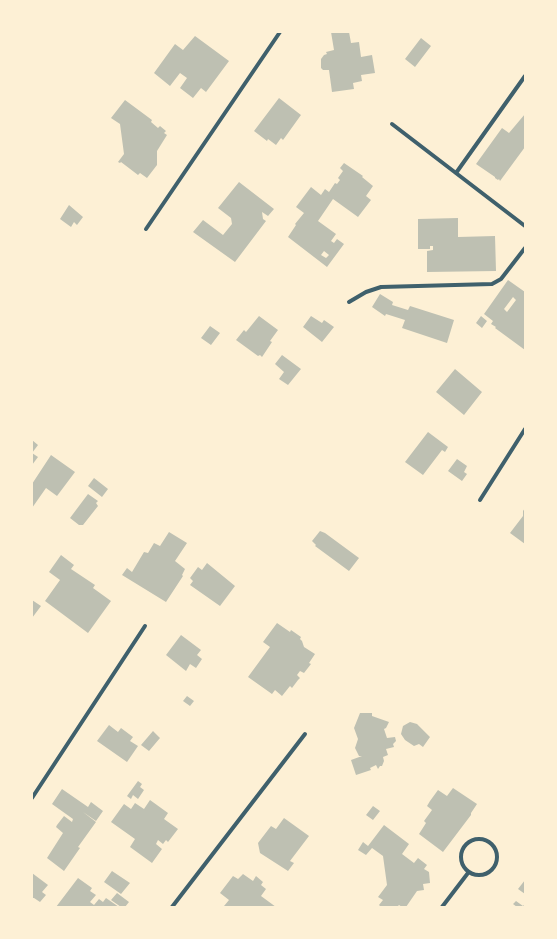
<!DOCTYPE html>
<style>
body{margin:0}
#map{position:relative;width:557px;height:939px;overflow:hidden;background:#fdf0d5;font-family:Jost,sans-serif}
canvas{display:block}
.frame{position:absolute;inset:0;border:33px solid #fdf0d5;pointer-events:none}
</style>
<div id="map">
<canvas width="557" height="939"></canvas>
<div class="frame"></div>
</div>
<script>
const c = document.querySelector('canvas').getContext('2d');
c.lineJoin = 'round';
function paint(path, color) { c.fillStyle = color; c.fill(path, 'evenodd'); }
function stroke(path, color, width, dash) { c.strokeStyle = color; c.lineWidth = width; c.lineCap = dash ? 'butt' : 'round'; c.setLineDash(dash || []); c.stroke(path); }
const building = new Path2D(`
 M331,32H349L351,43L359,42L361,57L372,55L375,73L361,75L362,81L353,83L354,89L332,92L329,70H323L321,68V59L324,55L327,54L326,52L334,50Z
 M195,36L229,61L206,92L201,88L193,98L180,88L187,78L180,73L170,86L154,73L175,44L183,50Z
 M421,38L431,46L415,67L405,59Z
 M279,98L301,115L283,140L281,138L276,145L268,139L267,141L254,131Z
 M125,100L152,120L151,122L158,128L160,126L166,131L164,133L167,135L157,151V165L147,178L140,173L138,175L121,162L120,163L118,162L124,154L120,124L111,118Z
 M525,114V147L500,181L499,179L498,180L495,178V177L476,164L502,128L509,133Z
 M344,163L363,176L362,177L373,186L366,196L371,200L358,217L333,199L318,221L336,234L331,241L334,243L337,239L344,244L327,267L288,237L296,225L295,224L304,213L296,207L311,187L321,195L325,189L329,192L335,183L337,184L340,180L338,178L343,171L340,168ZM324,251L329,255L326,258L321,255Z
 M239,182L274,209L268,216L262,212L263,219L266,221L235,262L193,232L203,220L223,235L232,224L231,218L218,208Z
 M69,205L83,217L77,225L74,222L71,227L60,219Z
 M458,218V237L495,236L496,271L427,272V251L433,250V246H430V249H418V219Z
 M508,280L525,292V350L495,328L496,327L491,324L493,321L484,314ZM513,297L516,300L507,312L504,309Z
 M380,294L393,302L392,305L408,310L410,306L454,320L447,343L402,328L405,320L386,314L385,316L372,307Z
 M259,316L278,330L270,341L272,342L262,357L260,355L258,356L236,340L244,330L246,332Z
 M311,316L322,323L324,320L334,327L322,342L303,327Z
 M481,316L487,321L482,328L476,323Z
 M210,326L220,333L211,345L201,338Z
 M282,355L301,369L288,385L279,379L284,372L275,364Z
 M455,369L482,392L464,415L436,392Z
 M428,432L448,447L445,452L442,450L423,475L405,462Z
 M32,440L38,445L32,453L38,457L32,465Z
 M51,455L75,472L57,496L46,488L32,508V484Z
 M457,459L467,466L464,472L467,474L462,481L448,471Z
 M94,478L108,489L102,497L88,486Z
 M88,494L98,501L96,503L98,506L83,525H79L70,518Z
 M525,508V544L510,533L523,516V511Z
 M320,531L325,533L359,558L349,571L315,546L316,545L312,541Z
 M169,532L187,543L175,561L185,569L182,575L183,576L166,602L122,575L127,568L132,572L144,552L148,553L154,543L160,546Z
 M61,555L74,565L71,569L95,585L93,588L111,601L88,633L45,601L60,580L49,572Z
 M207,563L235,586L220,606L190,585L193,581L190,578L198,567L202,570Z
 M32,600L41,606L32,618Z
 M277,623L290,632L291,630L301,637L300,639L302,641L304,647L315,654L309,663L311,664L304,673L300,671L297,675L300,678L298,680L292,688L290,686L282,696L275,690L272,694L248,677L270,647L263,642Z
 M181,635L201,650L197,655L202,659L196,668L190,664L186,671L166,655Z
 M187,696L194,701L190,706L183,701Z
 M360,713H372V716L389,722L386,728L384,729L387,738L395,737L396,741L393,744L394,747L386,749L388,755L383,757L384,761L382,766H380L378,769L376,765L370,768L371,770L356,775L351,760L362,756H359L355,748L358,739L354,728Z
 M410,722L417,724L430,737L423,747L419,744L414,746L405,740L401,734L403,726Z
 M109,725L118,732L121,728L133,737L130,741L138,746L127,762L97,741Z
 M153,731L160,738L149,751L141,745Z
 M138,781L142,784L140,787L144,790L138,799L133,795L131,799L127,796Z
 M453,788L477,804L471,813V815L443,852L419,834L426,823L424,821L432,810L427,806L430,801L438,790L447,796Z
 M62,789L88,807L91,802L103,811L96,821L83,812L96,822L78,847L80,848L64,871L47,858L63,833L56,827L57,825L64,816L72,822L73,819L52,804Z
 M150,800L168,813L164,819L178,829L168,842L166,840L163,844L158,840L156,844L162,849L152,863L130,847L135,839L111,822L124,804L131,809L135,803L144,809Z
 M373,806L380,811L373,820L366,815Z
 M284,818L309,836L290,861L294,863L288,871L260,853L258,843L271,826L276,829Z
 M384,825L409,844L402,854L414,863L418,858L427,865L424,869L429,872L430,883L423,884L424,890L417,891L406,907H402L399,905L397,907H381L379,905L383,900L378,897L387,885L383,856L372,848L366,855L358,850L363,842L368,846Z
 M112,871L130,883L121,894L104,882Z
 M32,873L48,885L42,892L46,895L40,902L34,898H32Z
 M243,874L253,881L256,876L263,882L261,885L266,889L261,896L276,907L224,906L229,900L220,893L233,876L238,879Z
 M78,878L92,888L90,891L96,895L90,902L94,905L99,899L103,902L106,898L119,907H56Z
 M525,880V894L518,889Z
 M117,893L129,902L125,907H121L111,900Z
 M516,901L523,906L525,904V907H517L513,904Z`);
const minor = new Path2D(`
 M392,124L525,226
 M456,173L525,76
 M146,229L280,32
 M349,302L366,292L381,287L492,284L501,279L525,248
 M480,500L525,429
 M32,798L145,626
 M461 857a18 18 0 1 1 36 0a18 18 0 1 1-36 0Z
 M172,907L305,734
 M442,907L468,873`);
paint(building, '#bec0b2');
stroke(minor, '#3f606c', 4);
</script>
